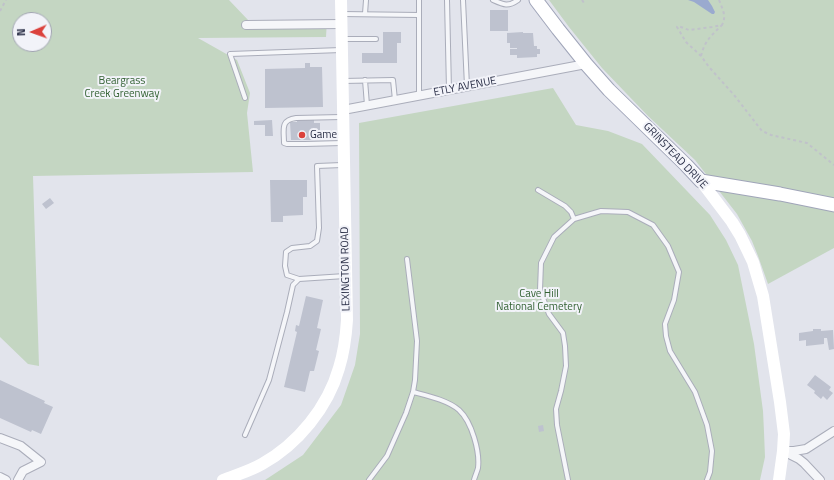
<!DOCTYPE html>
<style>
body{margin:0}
#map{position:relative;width:834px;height:480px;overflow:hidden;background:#e2e4ec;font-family:"Titillium Web",sans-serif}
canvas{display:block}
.north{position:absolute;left:12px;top:12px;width:40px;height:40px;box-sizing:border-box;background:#f2f3f9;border:1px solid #a1a4b1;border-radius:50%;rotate:268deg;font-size:11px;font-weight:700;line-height:16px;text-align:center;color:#282d45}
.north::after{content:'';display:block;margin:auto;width:14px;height:18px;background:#db413c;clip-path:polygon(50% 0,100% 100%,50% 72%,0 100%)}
</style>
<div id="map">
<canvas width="834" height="480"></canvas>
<div class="north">N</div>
</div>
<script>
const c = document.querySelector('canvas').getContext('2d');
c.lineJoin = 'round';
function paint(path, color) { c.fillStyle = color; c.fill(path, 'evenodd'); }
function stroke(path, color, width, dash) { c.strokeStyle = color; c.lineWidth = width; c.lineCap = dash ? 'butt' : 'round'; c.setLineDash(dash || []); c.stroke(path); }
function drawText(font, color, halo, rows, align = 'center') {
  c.font = font + ' "Titillium Web",sans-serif'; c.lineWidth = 4; c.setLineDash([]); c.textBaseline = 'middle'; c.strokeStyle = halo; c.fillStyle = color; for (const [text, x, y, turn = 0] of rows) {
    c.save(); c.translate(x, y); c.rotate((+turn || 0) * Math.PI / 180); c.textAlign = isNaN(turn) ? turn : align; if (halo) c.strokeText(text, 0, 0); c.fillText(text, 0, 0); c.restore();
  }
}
const green = new Path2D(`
 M0,0H229L249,21L327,20L326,37L198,38L237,60L250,93L247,113L253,172L33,176L39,366L28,364L0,337ZM20,20H44V44H20Z
 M549,0H834V248L768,284L758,256L752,241L737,214L695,160L648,116L602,68L569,27Z
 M553,88L576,125L608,131L642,144L710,215L726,240L738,265L754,344L763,411L764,432L765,457L760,480H265L303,455L341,405L355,365L360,334L359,123Z`);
const water = new Path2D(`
 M688,0H708L712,6L715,12L714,14H712L694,2Z`);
const building = new Path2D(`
 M490,10H508V31H490Z
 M383,32H401V43H397V63H362V53H383Z
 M523,32V33H533L534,46H537V49H540V54H537V57L517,58V55H510V49H517V48H510V43H507V33Z
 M305,63H310V67H322L323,107L265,108V69L305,68Z
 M272,120L273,136H265V125H254V121Z
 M297,120H314V123H320V137H314V140H291L290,122H297Z
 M270,180H307V197H303V215L283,216V222H271Z
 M50,198L54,203L46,209L42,204Z
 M306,296L323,300L317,328L321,329L316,350L319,351L314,371H310L305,392L284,387L297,332L295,331L296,325L299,326Z
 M813,329H821V331L833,330L834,349L829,350L827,338H824V344L806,346V340L799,341V333L813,331Z
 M815,375L831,387L829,390L833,393L827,400L823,396L821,399L814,393L815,391L807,385Z
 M0,380L45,401L44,403L53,407L41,434L32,430L31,432L0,418Z
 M543,425L544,431L539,432L538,426Z`);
const path = new Path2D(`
 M582,0L584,3
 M719,0C722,8 727,16 722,25L712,27L689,30L678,26L677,27L686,42L701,56L709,67L734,95L762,131L771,135L807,143L834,165
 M0,11L6,0
 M701,56C705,40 711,36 722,25`);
const lane = new Path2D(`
 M447,0L449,90
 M463,0L467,86
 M493,0C504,5 508,7 518,0
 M342,14L419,15
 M365,14L366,0
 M342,39H376
 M365,80L367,105
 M343,81L393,80L395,100
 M419,96V0
 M245,98L230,54L341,50
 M341,117L296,118C280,120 284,130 284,143L287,144H305L342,143
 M538,190L565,206L571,212L574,219
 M299,279L287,275L285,266L286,252L292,248L310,246L317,241L319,228L317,166L342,165
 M413,392C428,396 447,400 459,410C472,422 480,452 478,468C477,472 475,476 474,480
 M245,435L269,380L287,312L293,285L299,279L345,276
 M369,480L387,456L406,413L413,392L415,380L417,341L407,259
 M568,480L557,425L556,409L561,391L566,366L565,346L563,333L549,314L540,290L541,263L554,237L574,219L601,211L628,212L653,225L668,246L679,272L674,300L665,324L666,336L670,351L695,392L707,425L712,451L710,472L707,480`);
const street = new Path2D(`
 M246,25L342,24
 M343,110L586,64
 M0,438L21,446L41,462L23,471L18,480
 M783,451H794L806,449L834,431
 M785,452L799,459L804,463L820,480
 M0,477L6,480`);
const secondary = new Path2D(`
 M701,181L732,222L740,235L753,262L763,296L780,402L784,434L783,451L779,480
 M223,480C236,475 250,471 262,464C298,444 328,407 339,368C344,352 346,336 347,320L341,0`);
const primary = new Path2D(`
 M536,0L558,29L586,64L609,90L686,165L701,181L780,194L834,205`);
const markers = [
 [302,135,4,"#db413c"]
];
const parkNames = [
 ["Beargrass",122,81],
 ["Creek Greenway",122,94],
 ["Cave Hill",539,294],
 ["National Cemetery",539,307]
];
const streetNames = [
 ["ETLY AVENUE",465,87,-11],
 ["GRINSTEAD DRIVE",675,156,46],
 ["LEXINGTON ROAD",346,269,-91]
];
const poiNames = [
 ["Game",310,135]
];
paint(green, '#c4d6c2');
paint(water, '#9aaacf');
paint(building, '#bec2cf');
stroke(lane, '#aaadba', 6);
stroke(street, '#aaadba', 10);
stroke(primary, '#a0a5b9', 15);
stroke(path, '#c0c2ca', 2, [3, 3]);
stroke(lane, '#f5f6f9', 4);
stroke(street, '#f5f6f9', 8);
stroke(secondary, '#fff', 12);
stroke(primary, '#fff', 13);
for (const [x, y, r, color] of markers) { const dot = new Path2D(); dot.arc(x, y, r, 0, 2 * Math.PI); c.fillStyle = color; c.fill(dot); stroke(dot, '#f2f3f9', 1.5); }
drawText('11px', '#346234', '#f2f3f9', parkNames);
drawText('11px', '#282d45', '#f2f3f9', streetNames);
drawText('11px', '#282d45', '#f2f3f9', poiNames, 'left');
</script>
